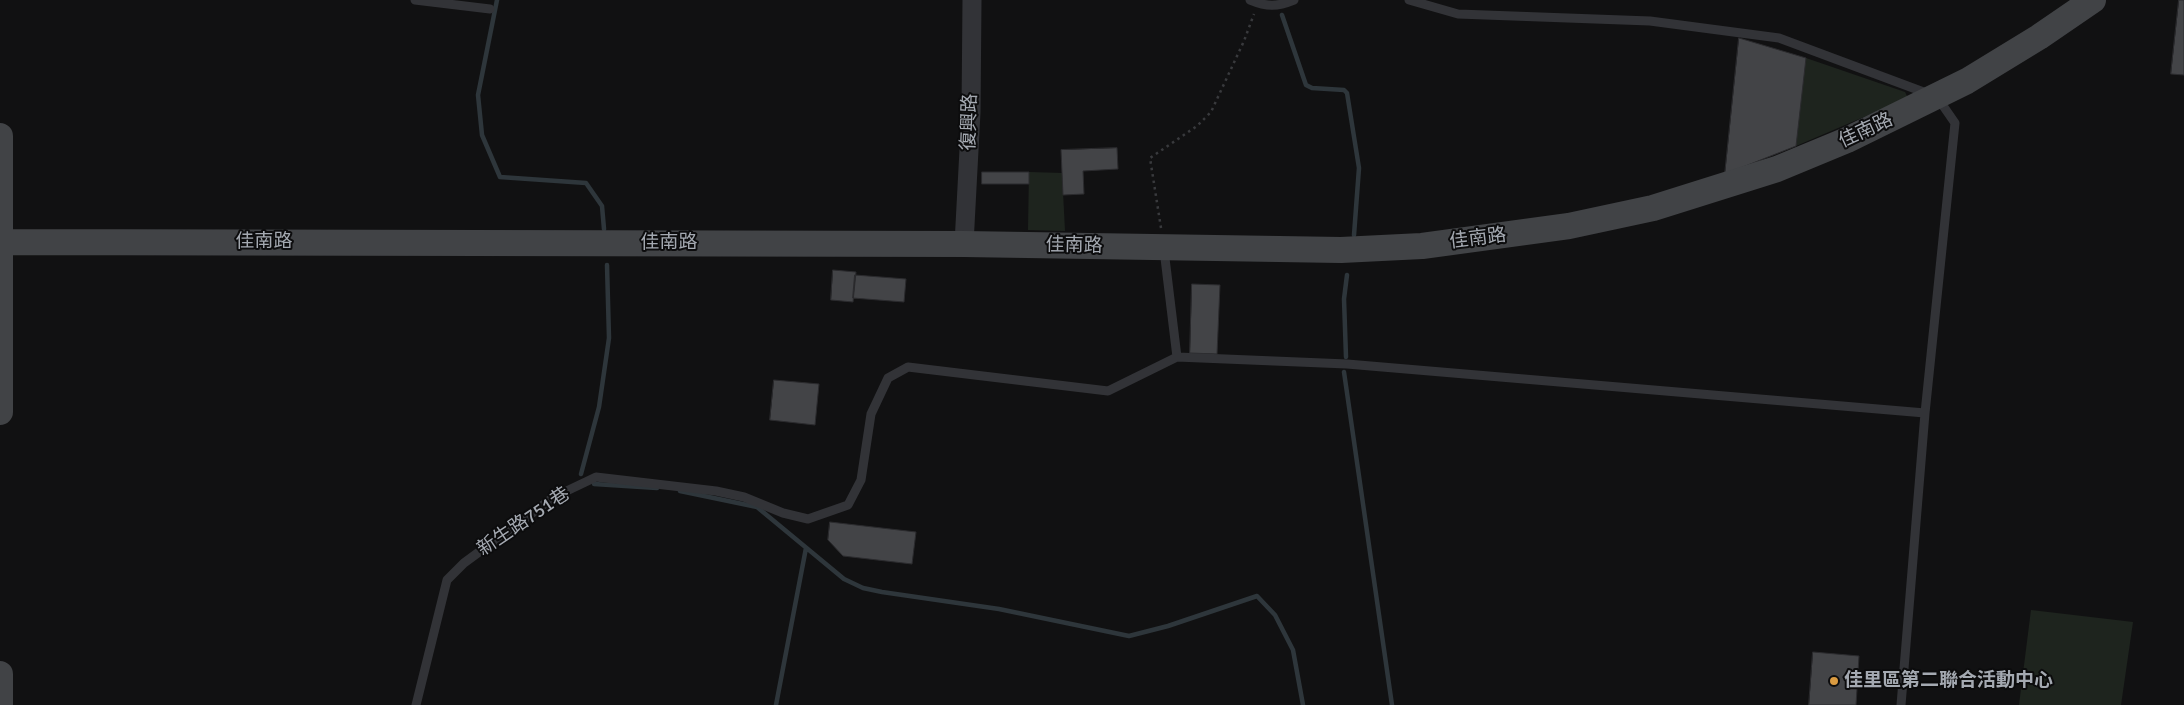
<!DOCTYPE html>
<meta charset="utf-8">
<style>
body{margin:0}
canvas{display:block;background:#111112}
</style>
<canvas width="2184" height="705"></canvas>
<script>
const c = document.querySelector('canvas').getContext('2d');
c.lineJoin = 'round';
function paint(path, color) { c.fillStyle = color; c.fill(path, 'evenodd'); }
function stroke(path, color, width, dash) { c.strokeStyle = color; c.lineWidth = width; c.lineCap = dash ? 'butt' : 'round'; c.setLineDash(dash || []); c.stroke(path); }
function drawText(font, color, halo, rows, align = 'center') {
  c.font = font + ' Signika,"Noto Sans TC",sans-serif'; c.lineWidth = 4; c.setLineDash([]); c.textBaseline = 'middle'; c.strokeStyle = halo; c.fillStyle = color; for (const [text, x, y, turn = 0] of rows) {
    c.save(); c.translate(x, y); c.rotate((+turn || 0) * Math.PI / 180); c.textAlign = isNaN(turn) ? turn : align; if (halo) c.strokeText(text, 0, 0); c.fillText(text, 0, 0); c.restore();
  }
}
const green = new Path2D(`
 M1806,58L1905,92L1908,98L1796,146Z
 M1029,172L1062,173L1065,231L1028,230Z
 M2031,610L2133,622L2121,705H2019Z`);
const stream = new Path2D(`
 M497,0L478,95L482,135L500,177L586,183L602,206L604,229
 M1282,15L1306,85L1312,88L1344,90L1347,93L1359,168L1354,235
 M1346,357L1344,299L1347,275
 M1344,372L1392,705
 M581,474L599,407L609,338L607,265
 M594,484L657,488
 M680,491L757,507L844,579L863,588L882,592L999,609L1129,636L1168,626L1257,596L1275,615L1293,650L1303,705
 M776,705L806,548`);
const building = new Path2D(`
 M2179,0H2184V75L2171,74Z
 M1739,38L1806,58L1796,146L1725,174Z
 M1117,148L1118,169L1083,171L1084,194L1063,195L1061,150Z
 M982,172H1029V184H982Z
 M833,270L856,272L853,302L831,300Z
 M855,275L906,279L904,302L853,298Z
 M1192,284L1220,285L1217,354L1190,353Z
 M774,380L819,384L815,425L770,420Z
 M830,522L916,532L912,564L843,556L828,540Z
 M1813,652L1859,656L1856,705H1809Z`);
const path = new Path2D(`
 M1161,228L1150,158L1197,126L1211,112L1244,41L1254,14`);
const lane = new Path2D(`
 M415,0L490,9
 M1250,0C1267,7 1277,7 1294,0
 M1409,0L1458,14L1650,21L1779,38L1937,97L1955,123L1925,413L1901,705
 M1164,250L1177,357
 M416,705L447,580L464,563L554,497L596,477L716,491L744,497L783,513L808,519L848,505L861,480L871,414L888,378L908,367L1108,391L1177,357L1347,364L1925,413`);
const street = new Path2D(`
 M964,244L971,112L972,0`);
const secondary = new Path2D(`
 M0,136V412
 M0,242L964,244L1341,250L1422,246L1569,226L1653,208L1777,169L1847,140L1967,81L2039,37L2093,0
 M0,674V705`);
const markers = [
 [1834,681,5,"#da9b41"]
];
const streetNames = [
 ["復興路",970,122,-88],
 ["佳南路",1866,131,-25],
 ["佳南路",1478,239,-7],
 ["佳南路",264,242],
 ["佳南路",669,243],
 ["佳南路",1074,246,1],
 ["新生路751巷",524,522,-34]
];
const poiNames = [
 ["佳里區第二聯合活動中心",1844,681]
];
paint(green, '#1e241e');
stroke(stream, '#2e363b', 4.5);
paint(building, '#434447');
stroke(building, '#2b2b2e', 1);
stroke(path, '#393a3d', 2.5, [2.5, 4]);
stroke(lane, '#323337', 9);
stroke(street, '#323337', 19);
stroke(secondary, '#414346', 26);
for (const [x, y, r, color] of markers) { const dot = new Path2D(); dot.arc(x, y, r, 0, 2 * Math.PI); c.fillStyle = color; c.fill(dot); stroke(dot, '#0c0c0d', 2); }
drawText('19px', '#a4a9b1', '#0c0c0d', streetNames);
drawText('bold 19px', '#a4a9b1', '#0c0c0d', poiNames, 'left');
</script>
